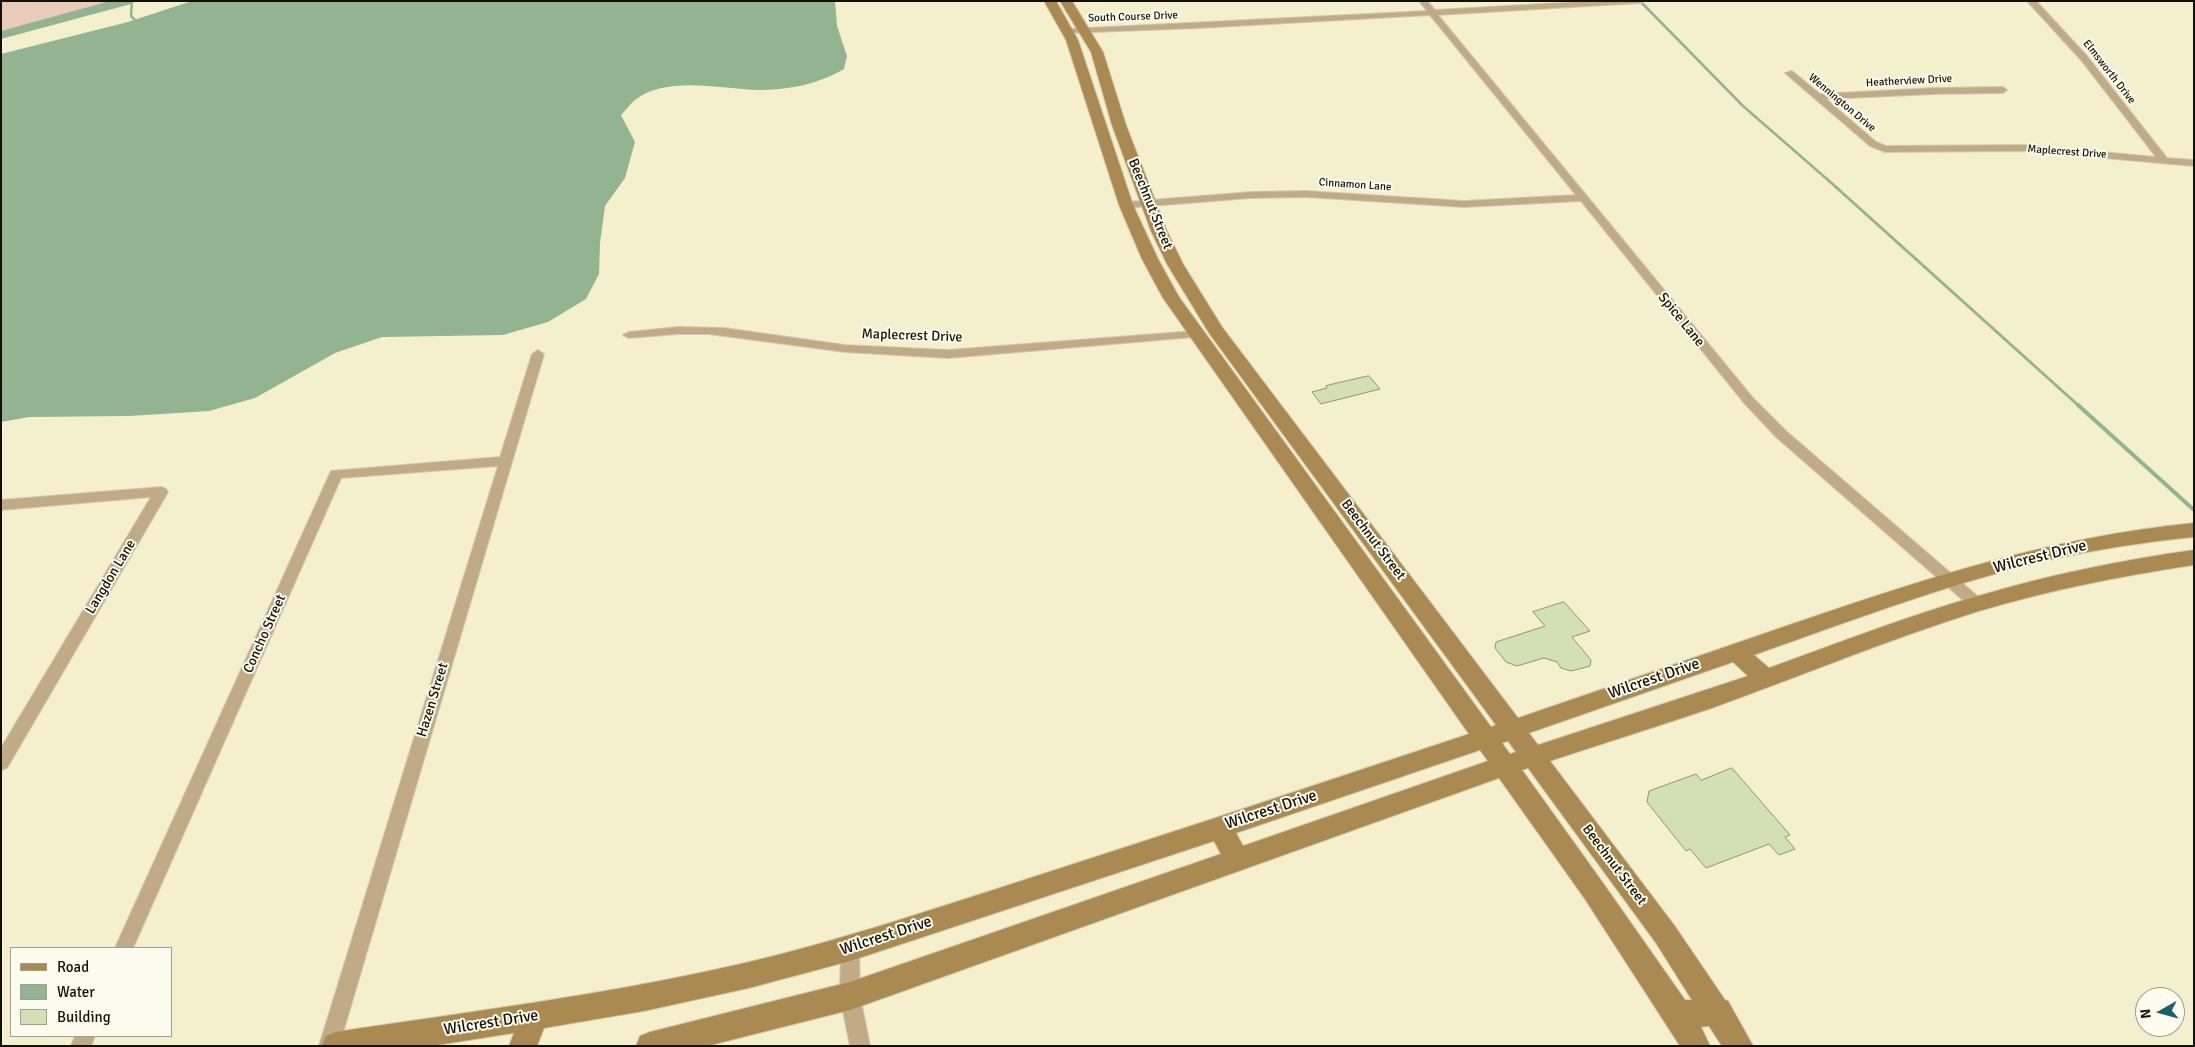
<!DOCTYPE html>
<style>
body{margin:0}
#map{position:relative;width:2195px;height:1047px;overflow:hidden;background:#f4f0ce;font-family:Signika,sans-serif}
canvas{display:block}
.frame{position:absolute;inset:0;border:2px solid #131106;pointer-events:none}
.legend{position:absolute;left:10px;top:947px;width:162px;height:90px;box-sizing:border-box;background:#fefcef;border:1px solid #a09e92;margin:0;padding:6px 9px;list-style:none;font-size:15px;color:#131106}
.legend li{display:flex;align-items:center;gap:10px;height:25px}
.legend b{width:25px;border:1px solid #a09e92}
.north{position:absolute;left:2135px;top:987px;width:50px;height:50px;box-sizing:border-box;background:#fefcef;border:1px solid #a09e92;border-radius:50%;rotate:263deg;font-size:14px;font-weight:700;line-height:20px;text-align:center;color:#131106}
.north::after{content:'';display:block;margin:auto;width:18px;height:22px;background:#14626b;clip-path:polygon(50% 0,100% 100%,50% 72%,0 100%)}
</style>
<div id="map">
<canvas width="2195" height="1047"></canvas>
<div class="frame"></div>
<ul class="legend">
<li><b style="height:6px;background:#ab8a52"></b>Road</li>
<li><b style="height:14px;background:#93b490"></b>Water</li>
<li><b style="height:14px;background:#d2e0b3"></b>Building</li>
</ul>
<div class="north">N</div>
</div>
<script>
const c = document.querySelector('canvas').getContext('2d');
c.lineJoin = 'round';
function paint(path, color) { c.fillStyle = color; c.fill(path, 'evenodd'); }
function stroke(path, color, width, dash) { c.strokeStyle = color; c.lineWidth = width; c.lineCap = dash ? 'butt' : 'round'; c.setLineDash(dash || []); c.stroke(path); }
function drawText(font, color, halo, rows, align = 'center') {
  c.font = font + ' Signika,sans-serif'; c.lineWidth = 4; c.setLineDash([]); c.textBaseline = 'middle'; c.strokeStyle = halo; c.fillStyle = color; for (const [text, x, y, turn = 0] of rows) {
    c.save(); c.translate(x, y); c.rotate((+turn || 0) * Math.PI / 180); c.textAlign = isNaN(turn) ? turn : align; if (halo) c.strokeText(text, 0, 0); c.fillText(text, 0, 0); c.restore();
  }
}
const green = new Path2D(`
 M1,1H116L1,32Z`);
const water = new Path2D(`
 M192,1H835L837,26L847,56L844,69C819,84 789,90 759,90C721,89 667,75 635,100C630,104 626,110 621,115L635,142L625,178L605,206L600,243L599,274L586,299L548,322L503,335L382,337L335,353L255,398L209,411L129,416L29,417L1,422V54L128,22Z`);
const streamFar2 = new Path2D(`
 M132,1L131,16L137,22
 M1640,1L1743,106L1828,180`);
const streamFar1 = new Path2D(`
 M1827,179L2079,406`);
const stream = new Path2D(`
 M2078,405L2194,510`);
const river = new Path2D(`
 M110,1H133L131,4L1,39V31Z`);
const building = new Path2D(`
 M1369,376L1380,389L1321,404L1312,392L1327,388L1326,386Z
 M1564,602L1590,631L1572,637L1591,660L1590,666L1571,671L1561,668L1557,662L1544,658L1517,666L1506,662L1495,648L1496,642L1545,626L1533,612Z
 M1732,768L1790,835L1785,837L1795,849L1779,855L1769,844L1706,868L1690,849L1686,851L1647,802L1649,791L1696,774L1701,780Z`);
const street = new Path2D(`
 M1419,1H1427L1435,10L1594,1H1644L1640,3L1438,15L1753,398L1786,431L1982,600L1984,604L1982,608L1977,610L1972,608L1776,437L1745,404L1581,201L1464,207L1306,197L1251,198L1126,208L1121,205L1126,202L1251,192L1306,191L1464,201L1576,195L1430,15L1199,28L1068,33L1064,31L1068,29L1427,11Z
 M2027,1H2036L2087,56L2167,158L2194,160V166L2025,151L1885,152L1870,146L1785,73L1792,71L1820,94L1934,88L2003,87L2007,90L2003,93L1934,94L1826,99L1876,142L1886,146L2025,145L2156,157L2081,60Z
 M678,327L724,328L845,345L948,350L1195,331L1201,334L1195,337L948,358L845,352L709,334H678L629,338L623,335L629,332Z
 M538,350L544,354L339,1046H319L498,466L341,478L133,948H115L331,471L500,457L532,354Z
 M161,487L166,489L168,492L7,768L1,770V748L151,497L1,510V500Z
 M850,939L857,942L859,948L860,996L870,1046H850L840,996L841,948L843,942Z
 M75,1036H95L91,1046H71Z`);
const secondary = new Path2D(`
 M1044,1H1056L1078,40L1133,205L1158,259L1179,297L1491,727L1496,725L1209,333L1167,264L1151,231L1112,125L1091,52L1060,1H1072L1103,52L1126,125L1167,231L1183,264L1222,327L1518,718C1610,687 1701,655 1792,624C1927,578 2051,537 2194,523V537C2143,542 2093,550 2044,561C1945,585 1850,621 1754,655L1769,668C1838,643 1907,616 1978,596C2049,575 2121,560 2194,550V565C2121,576 2050,590 1979,611C1889,639 1801,676 1712,708C1659,726 1604,743 1550,761L1674,925L1725,1000L1728,1001L1753,1046H1722L1709,1026L1701,1027L1710,1046H1680L1585,899L1499,778L850,1010L707,1046H636L640,1036L650,1032L850,982L1221,854L1214,841L850,961L749,988L644,1011L544,1028L537,1046H509L514,1033L431,1046H322L326,1036L336,1032C474,1011 613,994 749,962C841,940 931,910 1021,881C1171,833 1319,784 1469,734L1163,298L1142,259L1119,205L1066,40ZM1733,662L1748,676L1538,745L1529,733ZM1508,741L1516,752L1510,754L1502,743ZM1480,750L1488,761L1243,846L1236,833ZM1528,768L1656,943L1692,1000H1685L1603,883L1522,770Z`);
const farStreetnames = [
 ["South Course Drive",1133,17,-2],
 ["Elmsworth Drive",2109,72,52],
 ["Heatherview Drive",1909,81,-3],
 ["Wennington Drive",1842,103,40],
 ["Maplecrest Drive",2067,152,4],
 ["Cinnamon Lane",1355,185,4]
];
const streetNames = [
 ["Beechnut Street",1150,204,68],
 ["Spice Lane",1681,320,51],
 ["Maplecrest Drive",912,336,2],
 ["Beechnut Street",1373,540,53],
 ["Langdon Lane",111,577,-59],
 ["Concho Street",265,634,-66],
 ["Hazen Street",433,700,-73],
 ["Beechnut Street",1614,865,53]
];
const nearStreetnames = [
 ["Wilcrest Drive",2040,557,-14],
 ["Wilcrest Drive",1654,679,-19],
 ["Wilcrest Drive",1271,810,-18],
 ["Wilcrest Drive",886,936,-18],
 ["Wilcrest Drive",491,1023,-9]
];
paint(green, '#e9ccb7');
paint(water, '#93b490');
stroke(streamFar2, '#93b490', 2.5);
stroke(streamFar1, '#93b490', 3);
stroke(stream, '#93b490', 4);
paint(river, '#93b490');
paint(building, '#d2e0b3');
stroke(building, '#8c9577', 1);
stroke(street, '#d0ccae', 2);
stroke(secondary, '#d0ccae', 2);
paint(street, '#c1ab87');
paint(secondary, '#ab8a52');
drawText('11px', '#131106', '#fefcef', farStreetnames);
drawText('14px', '#131106', '#fefcef', streetNames);
drawText('16px', '#131106', '#fefcef', nearStreetnames);
</script>
